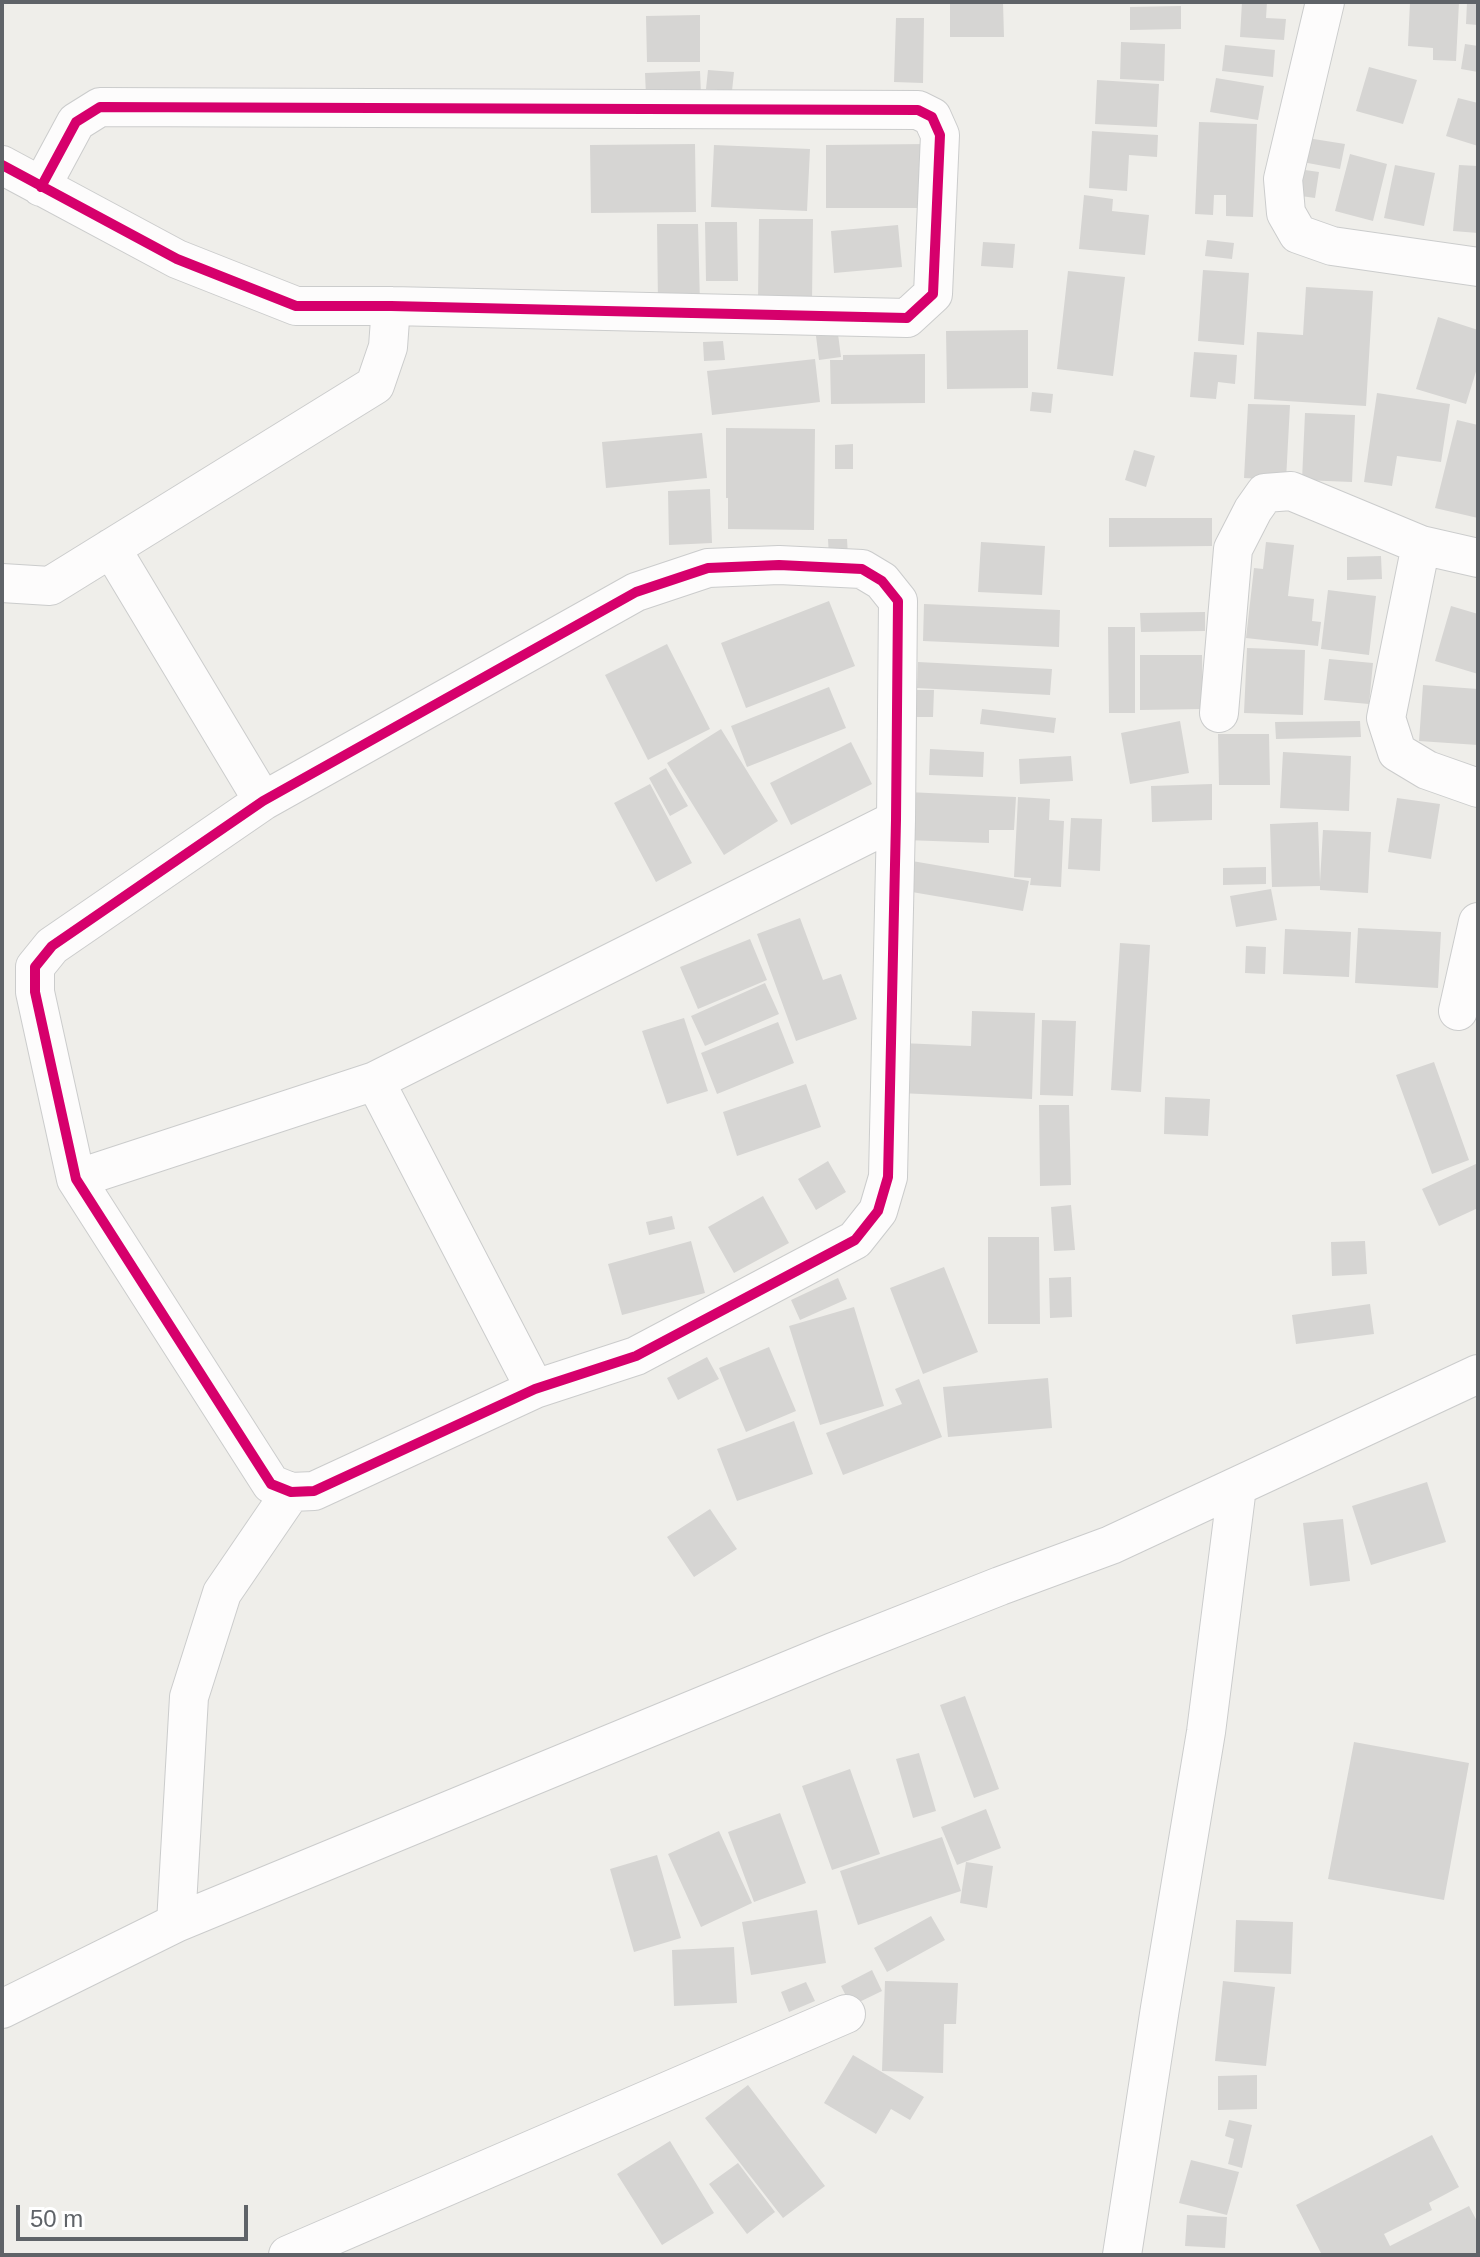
<!DOCTYPE html>
<style>
body{margin:0}
#map{position:relative;width:1480px;height:2257px;overflow:hidden;background:#efeeea;font-family:Arial,sans-serif}
canvas{display:block}
.frame{position:absolute;inset:0;border:4px solid #5f6368;pointer-events:none}
.scale{position:absolute;left:16px;top:2205px;width:232px;height:36px;box-sizing:border-box;border:4px solid #5f6368;border-top:0;padding-left:10px;font-size:24px;line-height:28px;white-space:nowrap;color:#5f6368;-webkit-text-stroke:6px #fff;paint-order:stroke}
</style>
<div id="map">
<canvas width="1480" height="2257"></canvas>
<div class="frame"></div>
<div class="scale">50 m</div>
</div>
<script>
const c = document.querySelector('canvas').getContext('2d');
c.lineJoin = 'round';
function paint(path, color) { c.fillStyle = color; c.fill(path, 'evenodd'); }
function stroke(path, color, width, dash) { c.strokeStyle = color; c.lineWidth = width; c.lineCap = dash ? 'butt' : 'round'; c.setLineDash(dash || []); c.stroke(path); }
const building = new Path2D(`
 M950,2H1003L1004,37H950Z
 M1242,2H1267L1266,18L1286,19L1284,40L1240,37Z
 M1410,2H1459L1456,61L1433,60V48L1408,46Z
 M1467,2H1478V25L1466,24Z
 M1181,6V29L1130,30V7Z
 M700,15V62H647L646,16Z
 M896,18H924L923,83L894,82Z
 M1121,42L1165,44L1164,81L1120,79Z
 M1465,44L1478,46V72L1461,69Z
 M1225,45L1275,50L1273,77L1222,71Z
 M1369,67L1417,80L1403,124L1356,111Z
 M708,70L734,72L732,91L706,89Z
 M700,71L701,94L646,96L645,73Z
 M1216,78L1264,86L1258,120L1210,112Z
 M1097,80L1159,84L1157,127L1095,124Z
 M1458,98L1478,103V146L1446,136Z
 M1199,122L1257,124L1253,217L1226,216V195H1214L1213,215L1195,214Z
 M1092,131L1158,135L1157,157L1129,155L1127,191L1089,188Z
 M1301,137L1345,144L1340,169L1297,161Z
 M695,144L696,212L591,213L590,145Z
 M927,144V208H826V145Z
 M714,145L810,149L807,211L711,207Z
 M1350,154L1387,164L1373,221L1335,211Z
 M1395,165L1435,173L1424,226L1384,218Z
 M1459,165L1478,166V233L1453,231Z
 M1298,169L1319,172L1315,198L1294,195Z
 M1084,195L1113,199L1112,211L1149,215L1145,255L1079,249Z
 M759,219H813L812,301L758,300Z
 M705,222H737L738,281H706Z
 M657,224H698L700,304H658Z
 M898,225L902,267L834,273L831,231Z
 M1207,240L1234,243L1232,259L1205,256Z
 M983,242L1015,244L1013,268L981,266Z
 M1203,270L1249,273L1244,345L1198,341Z
 M1068,271L1125,277L1113,376L1057,369Z
 M1306,287L1373,291L1366,406L1254,399L1257,332L1303,335Z
 M1438,317L1478,330V365L1466,404L1416,389Z
 M1028,330V388L947,389L946,331Z
 M838,334L841,357L819,360L816,336Z
 M723,341L725,360L704,361L703,342Z
 M1194,352L1237,355L1235,384L1218,382L1216,399L1190,397Z
 M925,354V403L831,404L830,360H843V355Z
 M815,359L820,402L712,415L707,371Z
 M1032,392L1053,394L1051,413L1030,411Z
 M1377,393L1450,404L1441,462L1397,456L1392,486L1364,482Z
 M1248,404L1290,405L1286,480L1244,478Z
 M1305,413L1355,415L1352,482L1302,480Z
 M1457,420L1478,425V518L1435,508Z
 M726,428L815,429L814,530L728,529V498H726Z
 M702,433L707,478L606,488L602,442Z
 M853,444V469H835V445Z
 M1134,450L1155,456L1146,487L1125,480Z
 M710,489L712,543L669,545L668,491Z
 M1109,518H1212V546L1109,547Z
 M828,539H847L848,556L829,557Z
 M981,542L1045,546L1042,595L978,592Z
 M1266,542L1294,545L1288,596L1314,599L1312,621L1321,622L1318,646L1246,638L1254,568L1263,569Z
 M1381,556L1382,579L1347,580V557Z
 M1328,590L1376,596L1369,655L1321,649Z
 M829,601L855,666L746,708L721,643Z
 M924,604L1060,610L1059,647L923,641Z
 M1451,606L1478,614V674L1435,661Z
 M1205,612V631L1141,632L1140,613Z
 M1108,627H1135V713H1109Z
 M667,644L710,729L648,760L605,675Z
 M1247,648L1305,650L1303,715L1244,713Z
 M1140,655H1202L1203,709L1140,710Z
 M1329,659L1373,663L1369,704L1324,700Z
 M918,662L1052,669L1050,695L917,688Z
 M1423,685L1478,689V745L1419,741Z
 M829,687L846,728L747,767L731,726Z
 M904,690H934L933,717H904Z
 M982,709L1056,718L1054,733L980,724Z
 M1180,721L1189,773L1130,784L1121,733Z
 M1360,721L1361,737L1276,739L1275,722Z
 M721,729L778,821L724,855L667,763Z
 M1218,734H1269L1270,785H1219Z
 M851,742L872,784L791,825L770,783Z
 M930,749L984,752L983,777L929,775Z
 M1283,752L1351,756L1349,811L1280,808Z
 M1071,756L1073,781L1020,784L1019,759Z
 M666,768L688,806L670,816L649,778Z
 M650,784L692,863L656,882L614,803Z
 M1212,784V820L1152,822L1151,786Z
 M907,792L1016,797L1014,830H989V843L905,840Z
 M1018,797L1050,799L1049,820L1064,821L1061,887L1030,885L1031,878L1014,877Z
 M1397,798L1440,804L1431,859L1388,852Z
 M1071,818L1102,819L1100,871L1068,869Z
 M1318,822L1320,882L1323,830L1371,832L1368,893L1320,890V886L1272,887L1270,824Z
 M912,861L1029,881L1023,911L906,891Z
 M1266,867V884L1223,885V868Z
 M1271,889L1277,920L1236,927L1230,896Z
 M800,918L823,980L841,974L857,1019L796,1041L757,934Z
 M1358,928L1441,932L1438,988L1355,983Z
 M1285,929L1351,932L1349,977L1283,974Z
 M750,939L767,980L698,1009L680,967Z
 M1120,943L1150,945L1141,1092L1111,1090Z
 M1246,946L1266,947L1265,974L1245,973Z
 M765,983L779,1014L705,1046L691,1016Z
 M972,1011L1035,1013L1032,1099L899,1093L901,1043L971,1046Z
 M684,1018L708,1091L667,1104L642,1031Z
 M1042,1020L1076,1021L1073,1096L1040,1095Z
 M778,1022L794,1063L717,1094L701,1053Z
 M1434,1062L1469,1160L1432,1174L1396,1075Z
 M806,1084L821,1127L737,1156L723,1112Z
 M1165,1097L1210,1099L1208,1136L1164,1134Z
 M1039,1105H1069L1071,1185L1040,1186Z
 M828,1161L846,1192L816,1210L798,1179Z
 M1478,1163V1208L1439,1226L1422,1189Z
 M763,1196L789,1243L734,1273L708,1227Z
 M1071,1205L1075,1250L1054,1251L1051,1207Z
 M672,1216L675,1229L649,1235L646,1222Z
 M988,1237H1039L1040,1324H988Z
 M691,1241L705,1293L622,1315L608,1264Z
 M1365,1241L1367,1274L1332,1276L1331,1242Z
 M944,1267L978,1352L923,1374L890,1288Z
 M1071,1277L1072,1317L1050,1318L1049,1278Z
 M838,1278L847,1299L800,1320L791,1300Z
 M1370,1304L1374,1334L1296,1344L1292,1315Z
 M854,1307L884,1406L820,1425L789,1326Z
 M769,1347L796,1411L746,1432L719,1368Z
 M707,1357L719,1379L678,1400L667,1378Z
 M1048,1378L1052,1428L948,1437L943,1387Z
 M919,1379L942,1437L843,1475L826,1433L902,1404L895,1389Z
 M794,1421L813,1474L737,1501L717,1449Z
 M1427,1482L1446,1542L1371,1565L1352,1506Z
 M710,1509L737,1549L694,1577L667,1537Z
 M1343,1519L1350,1581L1310,1586L1303,1523Z
 M965,1696L999,1789L974,1798L940,1705Z
 M1354,1742L1469,1763L1444,1900L1328,1879Z
 M919,1753L936,1811L913,1818L896,1759Z
 M850,1769L880,1854L832,1870L802,1786Z
 M986,1809L1001,1848L957,1865L941,1827Z
 M780,1813L806,1883L754,1902L728,1832Z
 M719,1831L752,1903L701,1927L668,1854Z
 M942,1837L961,1891L858,1925L840,1871Z
 M657,1855L681,1938L634,1952L610,1869Z
 M966,1862L993,1866L987,1908L960,1903Z
 M817,1910L826,1963L751,1975L742,1922Z
 M931,1916L945,1940L887,1972L874,1948Z
 M1236,1920L1293,1922L1291,1974L1234,1972Z
 M734,1947L737,2003L674,2006L672,1950Z
 M872,1970L882,1991L851,2006L841,1986Z
 M885,1981L958,1983L956,2024H944L943,2073L882,2071Z
 M1223,1981L1275,1987L1266,2066L1215,2061Z
 M806,1982L815,2001L789,2012L781,1992Z
 M853,2055L924,2097L910,2120L891,2109L876,2134L824,2103Z
 M1257,2075V2109L1218,2110V2076Z
 M748,2085L825,2186L783,2218L705,2118Z
 M1229,2120L1252,2125L1242,2168L1228,2164L1234,2139L1225,2136Z
 M1432,2135L1459,2187L1429,2203L1432,2210L1384,2234L1390,2246L1469,2206L1478,2223V2255H1322L1296,2205Z
 M670,2141L714,2213L662,2245L617,2174Z
 M1191,2160L1239,2172L1227,2215L1179,2203Z
 M738,2163L775,2212L747,2234L709,2184Z
 M1187,2215L1227,2217L1225,2248L1185,2246Z`);
const minor = new Path2D(`
 M1325,2L1283,179L1286,213L1298,234L1332,246L1478,267
 M2,165L177,259L296,306H391L907,318L933,294L940,135L932,117L918,110L100,107L76,122L41,187
 M1421,545L1386,718L1397,752L1427,770L1478,788
 M111,548L263,801
 M779,565L862,569L882,581L898,601L896,820L888,1177L878,1211L855,1240L636,1356L535,1389L314,1491L291,1492L271,1484L76,1179L35,992V967L52,946L263,801L636,592L708,568Z
 M2,583L50,586L375,385L388,347L391,306
 M1219,713L1233,549L1253,510L1265,493L1291,491L1421,545L1478,558
 M1458,1011L1478,922
 M375,1081L535,1389
 M76,1179L375,1081L896,820
 M176,1923L189,1697L222,1593L291,1492
 M2,2009L176,1923L833,1652L1000,1586L1111,1545L1478,1374
 M288,2255L846,2014
 M1122,2255L1160,2008L1206,1732L1237,1487`);
const cycleway = new Path2D(`
 M2,165L177,259L296,306H391L907,318L933,294L940,135L932,117L918,110L100,107L76,122L41,187
 M779,565L862,569L882,581L898,601L896,820L888,1177L878,1211L855,1240L636,1356L535,1389L314,1491L291,1492L271,1484L76,1179L35,992V967L52,946L263,801L636,592L708,568Z`);
paint(building, '#d6d5d3');
stroke(minor, '#cbcccc', 40);
stroke(minor, '#fdfcfc', 38);
stroke(cycleway, '#d6006c', 10);
</script>
